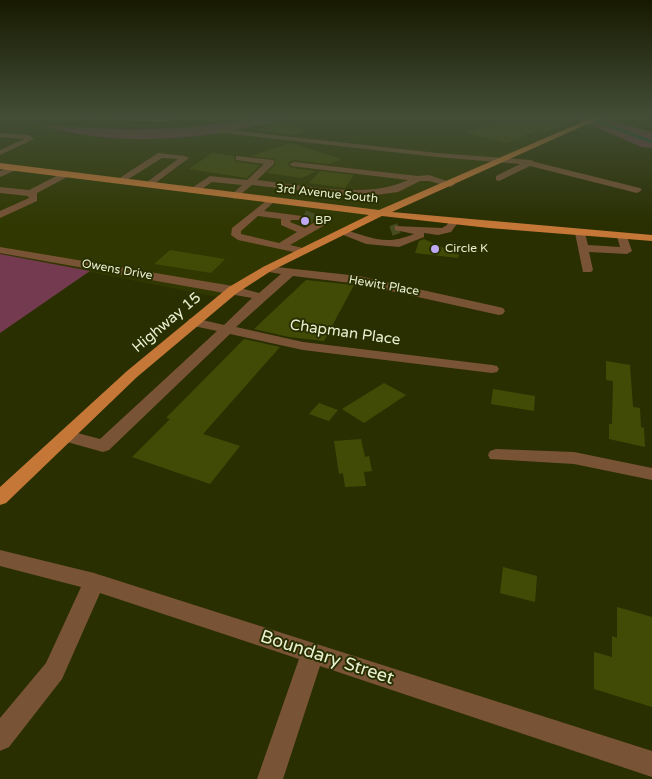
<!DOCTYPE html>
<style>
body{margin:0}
canvas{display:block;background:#292f00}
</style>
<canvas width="652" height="779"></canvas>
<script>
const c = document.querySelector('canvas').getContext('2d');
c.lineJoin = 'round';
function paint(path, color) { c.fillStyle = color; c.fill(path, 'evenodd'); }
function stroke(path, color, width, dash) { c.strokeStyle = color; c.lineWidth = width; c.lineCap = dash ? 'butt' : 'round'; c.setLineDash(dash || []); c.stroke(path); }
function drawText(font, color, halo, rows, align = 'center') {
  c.font = font + ' "Varela Round",sans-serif'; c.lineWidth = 4; c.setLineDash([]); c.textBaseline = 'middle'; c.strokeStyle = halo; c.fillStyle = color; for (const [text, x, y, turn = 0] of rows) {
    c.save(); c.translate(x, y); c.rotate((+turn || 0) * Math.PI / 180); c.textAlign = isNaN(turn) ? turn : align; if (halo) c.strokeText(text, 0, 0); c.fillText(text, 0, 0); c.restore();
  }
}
const built = new Path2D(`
 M282,116H603L383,213L233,290L222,298L0,254V121L44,126L71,134L196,135L256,127L289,118Z`);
const green = new Path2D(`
 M258,116H298C218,138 126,150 44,126C116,129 188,134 258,116Z
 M569,116H594L652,132V148L642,147Z
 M0,254L90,271L0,333Z`);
const stream = new Path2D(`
 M585,116L652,142`);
const building = new Path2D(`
 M514,116H552L574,121L545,132L539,130L506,143L467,133Z
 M279,122L307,130L292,135L255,130Z
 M290,143L342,159L330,164L294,160L289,162L288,165L291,168L317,171L302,178L267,173L275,165V159L251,156Z
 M212,153L234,156L236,162L260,165L247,178L189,169Z
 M320,171L354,175L345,188L309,183Z
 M424,239L459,255L458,258L415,253L419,241Z
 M170,250L225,259L211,273L154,264Z
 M306,280L354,285L324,341L289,337L254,329Z
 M244,339L280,347L203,434L240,446L210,484L132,457L170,419L166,418Z
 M606,361L630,365L633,407L640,408L641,427L644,428L645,447L609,439V424H612L613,381L606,380Z
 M384,383L406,395L364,423L342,409Z
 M493,389L535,396L534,411L491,404Z
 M319,403L338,410L329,421L309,414Z
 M361,439L365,457L369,456L372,471L364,472L366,486L345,487L343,473L339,474L334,441Z
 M503,567L537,576L535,602L500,593Z
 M617,607L652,617V707L594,689V652L612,657V636L617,638Z`);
const minorTunnel = new Path2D(`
 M304,215L320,221
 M391,231L399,228`);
const minor = new Path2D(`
 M70,116L164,118L183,116L164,122L73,118Z
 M220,129L437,153L531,160L535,162L640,188L642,190L637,193L530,166L499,181L496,180V176L520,164L437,157L223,133H220Z
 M0,133L29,135L34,139L0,155V150L24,139L0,137Z
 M158,153L185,156L189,158L150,187H144L143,185L178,159L162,158L122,183L115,181Z
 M236,156L274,160V164L257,180C303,185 366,200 408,180L291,166L290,164L294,162L418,176L429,175L455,184L451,187L429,181H420L398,192L360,197L252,185L235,199L230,196L242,185L212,182L196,193H190V189L210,176L247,180L264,164L236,160Z
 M13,165L16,166V170L0,177V171Z
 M66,171L69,172V176L37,193V201L0,218V211L29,198L28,196L0,193V187L29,190Z
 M271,197L276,200L264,211L302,216V220H291L290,222L305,228L315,222L316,219L320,218L325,221V225L290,245L307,249L308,251L307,253L303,254L238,240L231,235L232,228ZM258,216L281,219V225L297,232L279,243L241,234V231Z
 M454,218L459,221L451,232L438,235L424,233V237L399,247L366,244L336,232L341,229C370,236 383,247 414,234L395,230V226L442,228L447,225L450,219Z
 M580,230L585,233L588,245L620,247L617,236L618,234H626L632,251L627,254L589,252L593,270L591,272H583L575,233Z
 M0,247L233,286L259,293L281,274L263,271L261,269L263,267L267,266L359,276L499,307L503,308L505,311L503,314L499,315L359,284L293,276L236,327L303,342L492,365L497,366L499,369L497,372L492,373L303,350L230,334L109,450L103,452L60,440L58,436L60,432L66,430L100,439L217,331L189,325L188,322L189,319L194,318L224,325L252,298L0,253Z
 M496,449L574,452L652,468V480L574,464L490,459L488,455L490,451Z
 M0,550L94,573L652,751V777L320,666L283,779H257L299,659L100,593L62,679L9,747L0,751V718L46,663L81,587L0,566Z`);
const major = new Path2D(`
 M596,116H605L392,212L652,235V241L489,228L382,216L271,271L237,293L137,377L6,503L0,505V487L127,371L229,287L263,267L369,215L0,169V163L379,210Z`);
const markers = [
 [305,221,5,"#bfa9f4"],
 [435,249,5,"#bfa9f4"]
];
const farStreetnames = [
 ["3rd Avenue South",327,194,6],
 ["Owens Drive",117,270,10],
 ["Hewitt Place",384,286,10]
];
const farPoinames = [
 ["BP",315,221],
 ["Circle K",445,249]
];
const streetNames = [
 ["Highway 15",167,323,-40],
 ["Chapman Place",345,333,8]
];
const nearStreetnames = [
 ["Boundary Street",327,658,18]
];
paint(built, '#303700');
paint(green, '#743a50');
stroke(stream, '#095246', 2.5);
paint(building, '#424b06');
stroke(minorTunnel, '#464c1f', 10, [10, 5]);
paint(minor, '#795336');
paint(major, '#c57737');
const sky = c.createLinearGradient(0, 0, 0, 225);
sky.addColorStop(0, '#171a00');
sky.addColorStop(0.52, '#434d37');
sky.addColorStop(1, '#434d3700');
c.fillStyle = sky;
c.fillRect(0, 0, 652, 225);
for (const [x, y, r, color] of markers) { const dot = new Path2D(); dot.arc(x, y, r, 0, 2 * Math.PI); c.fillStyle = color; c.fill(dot); stroke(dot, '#292f00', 2); }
drawText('12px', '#e9f0d1', '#292f00', farStreetnames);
drawText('12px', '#e9f0d1', '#292f00', farPoinames, 'left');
drawText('15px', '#e9f0d1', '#292f00', streetNames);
drawText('18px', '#e9f0d1', '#292f00', nearStreetnames);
</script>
